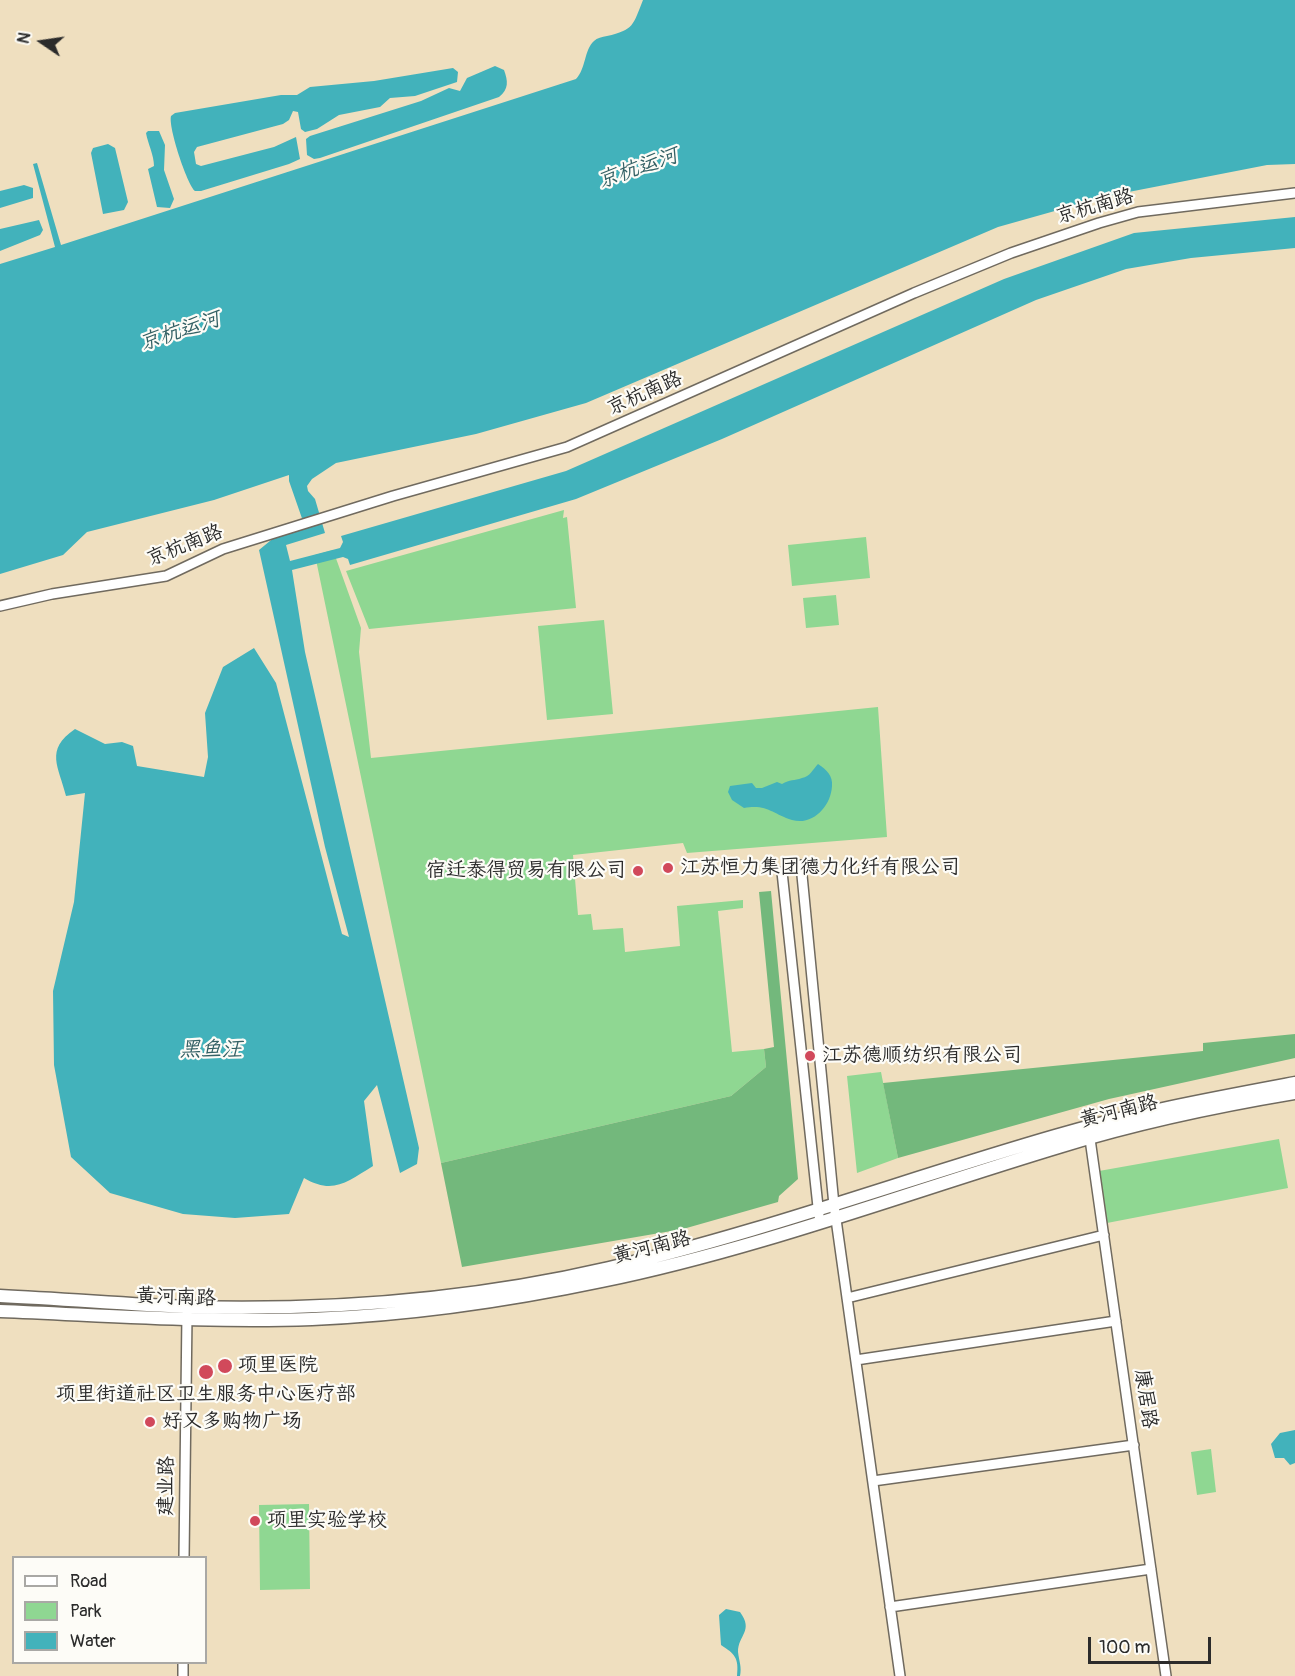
<!DOCTYPE html>
<meta charset="utf-8">
<style>
body{margin:0}
#map{position:relative;width:1295px;height:1676px;overflow:hidden;background:#efdfbf;font-family:Pangolin,sans-serif}
canvas{display:block}
.legend{position:absolute;left:12px;top:1556px;width:195px;height:108px;box-sizing:border-box;background:#fdfcf7;border:2px solid #a9a8a5;margin:0;padding:8px 10px;list-style:none;font-size:18px;color:#2b2b2b}
.legend li{display:flex;align-items:center;gap:12px;height:30px}
.legend b{width:30px;border:2px solid #a9a8a5}
.north{position:absolute;left:12px;top:12px;width:60px;height:60px;-webkit-text-stroke:4px #fdfcf7;paint-order:stroke;rotate:283deg;font-size:16px;font-weight:700;line-height:24px;text-align:center;color:#2b2b2b}
.north::after{content:'';display:block;margin:auto;width:21px;height:27px;background:#2b2b2b;clip-path:polygon(50% 0,100% 100%,50% 72%,0 100%)}
.scale{position:absolute;left:1088px;top:1637px;width:123px;height:27px;box-sizing:border-box;border:3px solid #2b2b2b;border-top:0;padding-left:8px;font-size:18px;line-height:21px;white-space:nowrap;color:#2b2b2b;-webkit-text-stroke:4px #fdfcf7;paint-order:stroke}
</style>
<div id="map">
<canvas width="1295" height="1676"></canvas>
<ul class="legend">
<li><b style="height:8px;background:#fff"></b>Road</li>
<li><b style="height:16px;background:#8fd792"></b>Park</li>
<li><b style="height:16px;background:#42b2bb"></b>Water</li>
</ul>
<div class="north">N</div>
<div class="scale">100 m</div>
</div>
<script>
const c = document.querySelector('canvas').getContext('2d');
c.lineJoin = 'round';
function paint(path, color) { c.fillStyle = color; c.fill(path, 'evenodd'); }
function stroke(path, color, width, dash) { c.strokeStyle = color; c.lineWidth = width; c.lineCap = dash ? 'butt' : 'round'; c.setLineDash(dash || []); c.stroke(path); }
function drawText(font, color, halo, rows, align = 'center') {
  c.font = font + ' Pangolin,"LXGW WenKai TC",sans-serif'; c.lineWidth = 4.5; c.setLineDash([]); c.textBaseline = 'middle'; c.strokeStyle = halo; c.fillStyle = color; for (const [text, x, y, turn = 0] of rows) {
    c.save(); c.translate(x, y); c.rotate((+turn || 0) * Math.PI / 180); c.textAlign = isNaN(turn) ? turn : align; if (halo) c.strokeText(text, 0, 0); c.fillText(text, 0, 0); c.restore();
  }
}
const green = new Path2D(`
 M564,510L563,518L567,517L576,608L369,629L346,571Z
 M866,537L870,578L792,586L788,545Z
 M333,550L361,628L359,652L371,758L878,707L887,837L687,853L683,843L573,855L578,915L591,914L593,930L623,928L625,952L680,946L677,906L743,900V908L718,911L732,1052L764,1049L766,1067L731,1096L441,1163L315,555Z
 M836,595L839,625L806,628L803,598Z
 M604,620L613,714L547,720L538,626Z
 M881,1072L898,1158L857,1173L847,1076Z
 M1279,1139L1288,1188L1107,1223L1099,1171Z
 M1211,1449L1216,1492L1197,1495L1191,1452Z
 M309,1504L310,1589L260,1590L259,1505Z`);
const forest = new Path2D(`
 M771,891L798,1179L779,1196L778,1202L683,1229L462,1267L441,1163L731,1096L766,1067L764,1049L774,1047L759,892Z
 M1295,1034V1058L1109,1099L898,1158L883,1083L1203,1051V1043Z`);
const water = new Path2D(`
 M643,0H1295V164L1267,165L1108,196L998,227L586,403L476,434L336,463L312,479L307,486L308,491L315,499L325,533L286,545L290,561L340,548L343,542L341,536L566,471L1004,279L1134,233L1295,217V248L1191,258L1126,269L1036,300L722,439L576,499L350,565L348,559L343,557L292,570L305,652L419,1148L417,1164L400,1173L377,1085L364,1101L373,1166C347,1182 333,1195 304,1178L289,1214L235,1218L183,1214L110,1193L71,1157L54,1065L53,991L74,902L85,793L66,796C59,767 44,750 75,729L105,744L122,742L133,746L137,766L204,777L208,757L205,713L223,667L254,648L276,683L342,934L349,937L325,847L259,550L276,536L305,527L289,481V475L214,500L87,532L63,555L0,574V264L55,247L33,164L37,163L61,245L576,79C586,69 584,50 594,41C597,38 602,37 607,36C634,30 633,25 643,0Z
 M495,66L504,70C508,81 509,89 499,97L320,158L314,159L307,155L306,139L310,136L421,101L449,88L460,91L467,78Z
 M453,68L458,72L457,82L415,96L390,98L380,107L339,115L317,129L305,132L301,129L298,112L293,111L289,120L283,124L197,147L194,152L196,164L201,166L274,147L296,137L300,159L289,164L201,191H195C187,184 168,127 171,116L175,113L281,95H297L310,87L374,81Z
 M148,131H159L165,145L164,170L174,199L170,208L157,207L148,169L154,166C154,155 148,144 146,133Z
 M108,144L115,148L128,202L124,210L103,214L91,153L93,148Z
 M24,185L33,188V198L0,208V191Z
 M39,220L43,230L40,235L0,251V229Z
 M818,764C827,770 833,776 832,786C831,806 813,826 792,820C772,814 768,804 744,808L732,800L728,792L730,786L752,783L756,788H762L777,782L782,784C790,779 794,781 802,778C810,777 813,769 818,764Z
 M1295,1430V1463L1290,1465L1284,1458H1275L1271,1444L1280,1433Z
 M726,1609L740,1612C754,1631 738,1635 738,1652C739,1661 742,1667 740,1676H737C739,1658 735,1654 721,1645L719,1615Z`);
const minor = new Path2D(`
 M0,606L52,594L166,576L223,549L393,496L567,447L914,293L1011,253L1099,223L1138,212L1295,193
 M801,865L834,1205L900,1676
 M782,872L819,1216
 M1089,1132L1166,1676
 M847,1298L1104,1235
 M856,1360L1116,1321
 M873,1481L1134,1445
 M184,1558L187,1314
 M890,1607L1151,1569
 M183,1676V1662`);
const major = new Path2D(`
 M0,1296C62,1299 124,1304 186,1307C327,1311 471,1300 609,1268C760,1233 906,1179 1055,1136C1133,1113 1215,1098 1295,1083
 M0,1311C104,1315 208,1323 312,1319C410,1315 507,1301 602,1281C758,1249 909,1192 1062,1146C1137,1123 1217,1106 1295,1093`);
const markers = [
 [668,868,6,"#d1495b"],
 [638,871,6,"#d1495b"],
 [810,1056,6,"#d1495b"],
 [225,1366,8,"#d1495b"],
 [206,1372,8,"#d1495b"],
 [150,1422,6,"#d1495b"],
 [255,1521,6,"#d1495b"]
];
const streetNames = [
 ["京杭南路",1095,207,-16],
 ["京杭南路",645,394,-24],
 ["京杭南路",185,546,-22],
 ["黄河南路",1119,1112,-14],
 ["黄河南路",652,1248,-14],
 ["黄河南路",176,1298,2],
 ["康居路",1145,1399,82],
 ["建业路",167,1486,-89]
];
const poiNames = [
 ["江苏恒力集团德力化纤有限公司",680,868],
 ["宿迁泰得贸易有限公司",626,871,"right"],
 ["江苏德顺纺织有限公司",822,1056],
 ["项里医院",238,1366],
 ["项里街道社区卫生服务中心医疗部",206,1395,"center"],
 ["好又多购物广场",162,1422],
 ["项里实验学校",267,1521]
];
const waterNames = [
 ["京杭运河",638,169,-19],
 ["京杭运河",180,332,-18],
 ["黑鱼汪",211,1051]
];
paint(green, '#8fd792');
paint(forest, '#73b87c');
paint(water, '#42b2bb');
stroke(minor, '#706a5f', 12);
stroke(major, '#706a5f', 15);
stroke(minor, '#fff', 9);
stroke(major, '#fff', 12);
for (const [x, y, r, color] of markers) { const dot = new Path2D(); dot.arc(x, y, r, 0, 2 * Math.PI); c.fillStyle = color; c.fill(dot); stroke(dot, '#fdfcf7', 2); }
drawText('20px', '#2b2b2b', '#fdfcf7', streetNames);
drawText('20px', '#2b2b2b', '#fdfcf7', poiNames, 'left');
drawText('italic 21px', '#346165', '#fdfcf7', waterNames);
</script>
